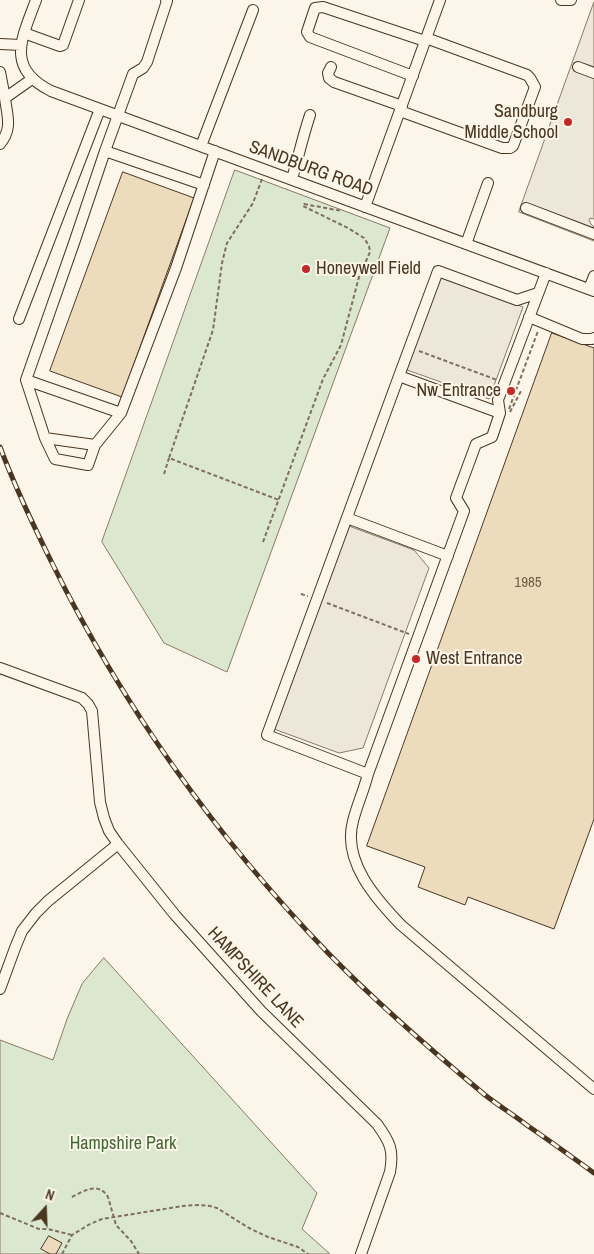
<!DOCTYPE html>
<style>
body{margin:0}
#map{position:relative;width:594px;height:1254px;overflow:hidden;background:#fbf6e9;font-family:"Archivo Narrow",sans-serif}
canvas{display:block}
.north{position:absolute;left:20px;top:1184px;width:50px;height:50px;-webkit-text-stroke:4px #fbf6e9;paint-order:stroke;rotate:20deg;font-size:14px;font-weight:700;line-height:20px;text-align:center;color:#4a3520}
.north::after{content:'';display:block;margin:auto;width:18px;height:22px;background:#4a3520;clip-path:polygon(50% 0,100% 100%,50% 72%,0 100%)}
</style>
<div id="map">
<canvas width="594" height="1254"></canvas>
<div class="north">N</div>
</div>
<script>
const c = document.querySelector('canvas').getContext('2d');
c.lineJoin = 'round';
function paint(path, color) { c.fillStyle = color; c.fill(path, 'evenodd'); }
function stroke(path, color, width, dash) { c.strokeStyle = color; c.lineWidth = width; c.lineCap = dash ? 'butt' : 'round'; c.setLineDash(dash || []); c.stroke(path); }
function drawText(font, color, halo, rows, align = 'center') {
  c.font = font + ' "Archivo Narrow",sans-serif'; c.lineWidth = 4; c.setLineDash([]); c.textBaseline = 'middle'; c.strokeStyle = halo; c.fillStyle = color; for (const [text, x, y, turn = 0] of rows) {
    c.save(); c.translate(x, y); c.rotate((+turn || 0) * Math.PI / 180); c.textAlign = isNaN(turn) ? turn : align; if (halo) c.strokeText(text, 0, 0); c.fillText(text, 0, 0); c.restore();
  }
}
const green = new Path2D(`
 M235,170L390,228L227,672L164,643L102,542Z
 M104,958L317,1193L302,1229L330,1254H0V1040L53,1060L67,1019L82,984Z`);
const parking = new Path2D(`
 M594,2V219L590,218L589,220L591,224L594,227V241L519,212Z
 M441,277L523,307L489,399L407,370Z
 M349,526L414,550L429,568L363,748L339,753L274,729Z`);
const building = new Path2D(`
 M123,172L194,198L122,397L50,371Z
 M552,333L594,348V819L554,929L468,897L465,905L418,887L425,867L367,846Z
 M49,1236L62,1243L56,1254H50L41,1249Z`);
const path = new Path2D(`
 M262,179L253,203L227,243L222,263L213,330L169,458L279,500
 M419,351L497,380
 M509,409L538,331
 M510,412L522,389
 M164,474L169,458
 M263,542L323,379L341,345L359,277L370,252L369,246L364,238L348,228L303,206L304,204L342,211
 M301,594L308,596
 M327,603L409,634
 M72,1197C84,1191 98,1181 108,1197L116,1225L131,1241L139,1254
 M0,1213L39,1229H48L72,1235
 M62,1254L72,1235L90,1224L102,1219L183,1206C194,1205 206,1204 217,1208L249,1228L268,1237L298,1247L308,1254`);
const minor = new Path2D(`
 M36,0C22,38 5,68 51,91L594,291
 M166,0L167,1L147,62L143,68L133,74L105,151L74,243L26,380L45,438L95,445L121,413L176,268L215,151
 M561,0H571
 M24,33L60,46L63,45L79,0
 M0,44L21,45
 M331,67L328,73L329,78L334,82L402,106
 M578,67L594,73
 M0,72L5,98L32,79
 M413,76L310,37L307,32L315,8L323,7L425,41
 M400,111L502,148H510L513,146L535,87L530,78L527,75L426,38
 M0,144C13,128 7,116 5,98
 M201,146L253,10
 M105,151L204,185
 M292,179C298,158 303,136 310,115
 M365,207L440,0
 M526,208L594,234
 M466,244L488,183
 M546,273L498,400L500,413L492,437L476,444L456,498L464,511L368,774C364,790 357,805 353,821C342,861 376,899 401,925L594,1089
 M589,289L594,276
 M529,317L582,339H592L594,338
 M19,319L100,109
 M26,380L121,413
 M500,413L399,376L438,271L517,300L538,293
 M45,438L55,459L88,465L95,445
 M347,518L448,556
 M0,668L82,698L88,704L92,711L100,802L104,818L109,831L118,844L175,915L261,1011L377,1124C390,1142 394,1150 390,1172L361,1254
 M368,774L267,735L399,376
 M0,989L15,948L22,931L36,913L48,901L118,844`);
const rail = new Path2D(`
 M0,447C15,487 34,527 53,565C124,708 218,839 329,954C378,1004 431,1050 485,1095C499,1106 514,1115 528,1126C550,1141 572,1157 594,1173`);
const markers = [
 [568,122,5,"#c62828"],
 [306,269,5,"#c62828"],
 [511,391,5,"#c62828"],
 [416,659,5,"#c62828"]
];
const numberNames = [
 ["1985",528,583]
];
const poiNames = [
 ["Sandburg",558,112],
 ["Middle School",558,133],
 ["Honeywell Field",316,269,"left"],
 ["Nw Entrance",501,391],
 ["West Entrance",426,659,"left"]
];
const streetNames = [
 ["SANDBURG ROAD",311,169,20],
 ["HAMPSHIRE LANE",255,978,47]
];
const parkNames = [
 ["Hampshire Park",123,1144]
];
paint(green, '#dce7d0');
stroke(green, '#887966', 1);
paint(parking, '#ede7d9');
stroke(parking, '#887966', 1);
paint(building, '#ecdcbc');
stroke(building, '#4a3520', 1);
stroke(minor, '#4a3520', 12);
stroke(path, '#7f6f5c', 2, [4, 2.5]);
stroke(minor, '#fbf6e9', 10);
stroke(rail, '#4a3520', 5);
stroke(rail, '#fbf6e9', 3, [9]);
for (const [x, y, r, color] of markers) { const dot = new Path2D(); dot.arc(x, y, r, 0, 2 * Math.PI); c.fillStyle = color; c.fill(dot); stroke(dot, '#fbf6e9', 2); }
drawText('15px', '#725f47', null, numberNames);
drawText('18px', '#4a3520', '#fbf6e9', poiNames, 'right');
drawText('18px', '#4a3520', '#fbf6e9', streetNames);
drawText('18px', '#436837', '#fbf6e9', parkNames);
</script>
